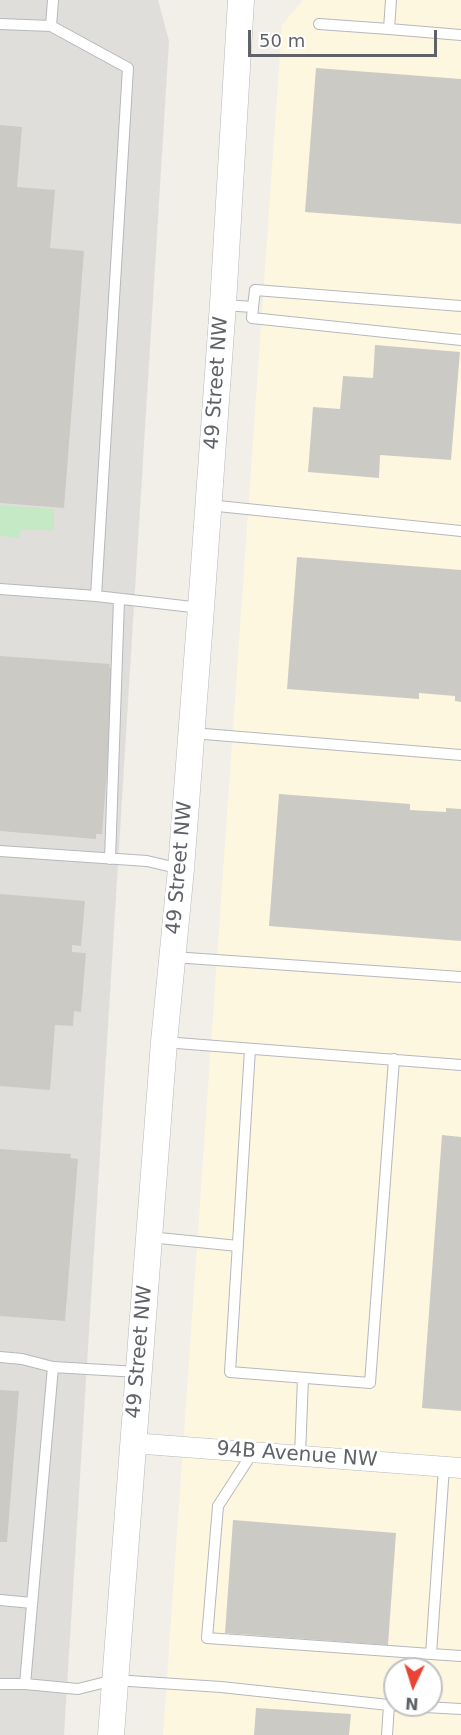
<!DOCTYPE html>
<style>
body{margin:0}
#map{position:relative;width:461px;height:1735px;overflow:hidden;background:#f1efe8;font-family:"DejaVu Sans",sans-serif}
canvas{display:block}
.north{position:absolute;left:383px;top:1657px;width:60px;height:60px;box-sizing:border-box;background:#fff;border:2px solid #bfc1c3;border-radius:50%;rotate:184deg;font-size:16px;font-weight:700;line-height:24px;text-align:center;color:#5f6368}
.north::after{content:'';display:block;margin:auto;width:21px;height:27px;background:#ea4335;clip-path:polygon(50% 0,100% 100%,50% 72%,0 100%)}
.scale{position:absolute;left:248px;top:30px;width:189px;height:27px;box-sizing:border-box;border:3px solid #5f6368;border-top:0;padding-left:8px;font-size:18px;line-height:21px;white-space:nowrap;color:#5f6368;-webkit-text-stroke:4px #fff;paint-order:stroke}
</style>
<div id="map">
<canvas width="461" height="1735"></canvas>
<div class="north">N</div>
<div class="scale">50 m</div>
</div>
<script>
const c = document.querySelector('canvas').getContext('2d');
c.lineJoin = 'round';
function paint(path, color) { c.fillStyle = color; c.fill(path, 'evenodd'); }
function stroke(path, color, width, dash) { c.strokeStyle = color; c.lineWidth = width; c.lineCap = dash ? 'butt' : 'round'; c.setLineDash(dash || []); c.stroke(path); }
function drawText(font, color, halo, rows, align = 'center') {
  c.font = font + ' "DejaVu Sans",sans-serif'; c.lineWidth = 6; c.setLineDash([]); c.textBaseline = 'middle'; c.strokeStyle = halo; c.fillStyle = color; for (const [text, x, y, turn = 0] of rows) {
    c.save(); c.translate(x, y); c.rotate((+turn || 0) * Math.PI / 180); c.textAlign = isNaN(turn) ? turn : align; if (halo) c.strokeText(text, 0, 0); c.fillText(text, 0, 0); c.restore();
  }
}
const commercial = new Path2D(`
 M303,0H461V1735H163L282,25ZM395,1669H431V1705H395Z`);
const industrial = new Path2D(`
 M0,0H158L169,41L64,1735H0Z`);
const green = new Path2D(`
 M0,505L54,509V530H21L19,538L0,536Z`);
const building = new Path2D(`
 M316,68L461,79V224L305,212Z
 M0,125L22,127L17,187L55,190L50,248L84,251L64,508L0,503Z
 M375,345L460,352L451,460L380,455L379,478L308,472L313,407L340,409L343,376L373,378Z
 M297,557L461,570V702L455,701V696L419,693V699L287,689Z
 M0,656L110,664L109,668H115L102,834H96V839L0,831Z
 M279,794L410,804V810L446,812V808L461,809V941L269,926Z
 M0,894L85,901L81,946L72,945V952L86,953L81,1012L74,1011L73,1026L55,1025L50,1090L0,1086Z
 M442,1135L461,1137V1411L422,1408Z
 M0,1149L71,1154L70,1158L78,1159L65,1321L0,1316Z
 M0,1390L19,1391L7,1542H0Z
 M233,1520L396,1533L388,1645L225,1633Z
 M256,1708L351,1714L349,1735H254Z`);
const service = new Path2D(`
 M391,0L389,29L461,35
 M0,24L51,26L128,68L96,596
 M319,24L389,29
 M51,26L53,0
 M223,305L253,307L255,290L461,306
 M253,307L252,318L461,340
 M208,505L461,531
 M0,589L96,596L201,608
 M192,733L461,755
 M0,851L147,861L181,869
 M110,859L119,599
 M173,957L461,977
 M164,1042L461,1065
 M250,1049L230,1372L370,1383L394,1059
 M149,1237L238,1246
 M0,1357L22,1359L53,1367
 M138,1372L53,1367L25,1684L78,1689L114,1680L221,1687L389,1705L461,1709
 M253,1452L218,1506L207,1638L431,1654
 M300,1455L303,1378
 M444,1467L431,1654L461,1656
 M0,1600L32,1603
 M0,1684H25
 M387,1735L389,1705`);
const minor = new Path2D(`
 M132,1443L461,1468`);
const tertiary = new Path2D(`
 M111,1735L164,1042L181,869L201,608L223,304L241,0`);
const streetNames = [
 ["49 Street NW",217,383,-86],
 ["49 Street NW",180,868,-85],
 ["49 Street NW",140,1352,-85],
 ["94B Avenue NW",297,1455,4]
];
paint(commercial, '#fef7e0');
paint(industrial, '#e0deda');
paint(green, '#c5e8c5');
paint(building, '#cccac5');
stroke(service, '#b5b8bc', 12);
stroke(minor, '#b5b8bc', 21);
stroke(tertiary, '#b5b8bc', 27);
stroke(service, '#fff', 10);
stroke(minor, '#fff', 20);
stroke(tertiary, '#fff', 26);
drawText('20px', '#5f6368', '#fff', streetNames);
</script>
